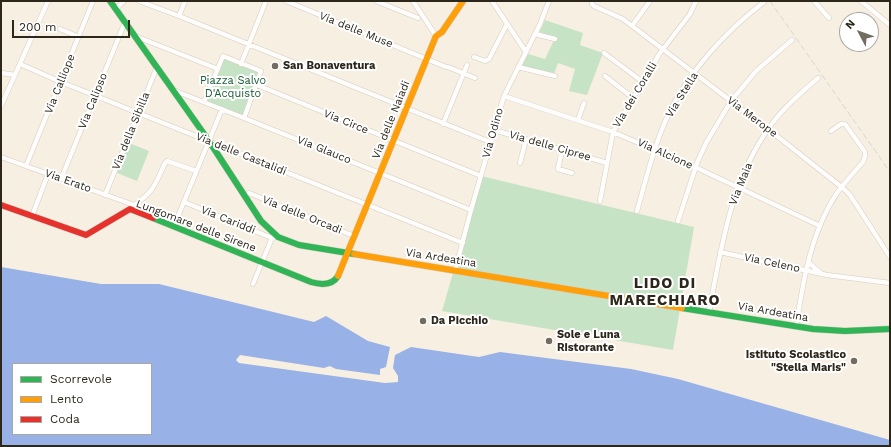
<!DOCTYPE html>
<style>
body{margin:0}
#map{position:relative;width:891px;height:447px;overflow:hidden;background:#f7efe2;font-family:"Work Sans",sans-serif}
canvas{display:block}
.frame{position:absolute;inset:0;border:2px solid #2c261b;pointer-events:none}
.legend{position:absolute;left:12px;top:363px;width:140px;height:72px;box-sizing:border-box;background:#fff;border:1px solid #aba8a4;margin:0;padding:5px 7px;list-style:none;font-size:12px;color:#2c261b}
.legend li{display:flex;align-items:center;gap:8px;height:20px}
.legend b{width:20px;border:1px solid #aba8a4}
.north{position:absolute;left:839px;top:12px;width:40px;height:40px;box-sizing:border-box;background:#fff;border:1px solid #aba8a4;border-radius:50%;rotate:311deg;font-size:11px;font-weight:700;line-height:16px;text-align:center;color:#2c261b}
.north::after{content:'';display:block;margin:auto;width:14px;height:18px;background:#736c61;clip-path:polygon(50% 0,100% 100%,50% 72%,0 100%)}
.scale{position:absolute;left:12px;top:20px;width:118px;height:18px;box-sizing:border-box;border:2px solid #2c261b;border-top:0;padding-left:5px;font-size:12px;line-height:14px;white-space:nowrap;color:#2c261b;-webkit-text-stroke:3px #fff;paint-order:stroke}
</style>
<div id="map">
<canvas width="891" height="447"></canvas>
<div class="frame"></div>
<ul class="legend">
<li><b style="height:5px;background:#30b455"></b>Scorrevole</li>
<li><b style="height:5px;background:#ff9f0a"></b>Lento</li>
<li><b style="height:5px;background:#e5322d"></b>Coda</li>
</ul>
<div class="north">N</div>
<div class="scale">200 m</div>
</div>
<script>
const c = document.querySelector('canvas').getContext('2d');
c.lineJoin = 'round';
function paint(path, color) { c.fillStyle = color; c.fill(path, 'evenodd'); }
function stroke(path, color, width, dash) { c.strokeStyle = color; c.lineWidth = width; c.lineCap = dash ? 'butt' : 'round'; c.setLineDash(dash || []); c.stroke(path); }
function drawText(font, color, halo, rows, align = 'center') {
  c.font = font + ' "Work Sans",sans-serif'; c.lineWidth = 4; c.setLineDash([]); c.textBaseline = 'middle'; c.strokeStyle = halo; c.fillStyle = color; for (const [text, x, y, turn = 0] of rows) {
    c.save(); c.translate(x, y); c.rotate((+turn || 0) * Math.PI / 180); c.textAlign = isNaN(turn) ? turn : align; if (halo) c.strokeText(text, 0, 0); c.fillText(text, 0, 0); c.restore();
  }
}
const green = new Path2D(`
 M545,20L583,33L580,45L603,53L587,95L569,91L575,69L558,63L554,74L522,66L528,54L545,59L555,38L539,33Z
 M223,56L261,71L244,118L204,102Z
 M129,143L149,151L137,181L117,173Z
 M481,176L694,227L673,350L442,311Z`);
const water = new Path2D(`
 M1,267L101,284H159L314,322L326,316L368,341L390,347L386,367L380,369V375L336,369L330,366L324,368L240,355L236,360L239,363L385,383L398,382V376L393,368L395,355L411,347L479,357L500,352L631,369L678,379L890,440V446H1ZM13,364H151V434H13Z`);
const street = new Path2D(`
 M139,1L179,16L490,142
 M286,1L446,67
 M376,1L418,18
 M413,1L436,36
 M492,1L526,52
 M592,1V4L594,6L623,19L768,129L844,189L850,195L890,257
 M814,1L829,18
 M861,1L890,25
 M116,9L124,1
 M179,16L185,1
 M632,26L650,1
 M60,29L79,37
 M535,34L555,39
 M135,36L218,69
 M604,53L643,82
 M474,57L485,61L489,59L507,24
 M20,64L61,82L463,243
 M241,64L266,1
 M448,67L475,78
 M518,67L555,76
 M1,73L15,75
 M605,76L633,98
 M257,85L481,176
 M173,90L244,118L261,71L223,56L204,102
 M504,96L613,132L695,167L820,226
 M1,106L48,1
 M244,118L471,210
 M578,120L584,103
 M443,124L467,65
 M494,130L607,163
 M562,150L558,169L572,173
 M1,157L134,205
 M520,163L526,139
 M26,166L93,1
 M61,179L125,22
 M249,193L354,236
 M105,195L157,67
 M600,201L613,132L660,53L690,14L696,1
 M184,202L272,238
 M133,206C154,191 154,187 165,163L167,161L196,171
 M637,211C646,179 654,146 668,115C689,71 726,31 764,2
 M32,216L48,174
 M678,221L697,163L706,143L731,101L756,71L792,40
 M174,226L222,109
 M720,252L827,275L890,283
 M808,262L822,274
 M455,271L471,210L504,96L540,24L549,1
 M253,284L272,238L275,237
 M709,312C721,248 731,179 771,125C784,107 801,93 818,78
 M796,327C803,281 811,232 837,193C845,182 854,172 863,162L865,156V152L845,124H841L831,131`);
const fast = new Path2D(`
 M110,1L209,141L261,221L278,237L299,245L354,254
 M153,218L311,282C321,285 332,286 338,276
 M682,308L813,329L845,331L890,329`);
const slow = new Path2D(`
 M354,254L682,308
 M338,276L436,36L442,32L463,1`);
const jam = new Path2D(`
 M1,205L86,235L130,209L153,218`);
const rail = new Path2D(`
 M770,1L890,172`);
const markers = [
 [275,66,4,"#736c61"],
 [423,321,4,"#736c61"],
 [549,341,4,"#736c61"],
 [854,361,4,"#736c61"]
];
const streetNames = [
 ["Via delle Muse",356,30,22],
 ["Via Calliope",60,84,-68],
 ["Via dei Coralli",635,95,-59],
 ["Via Stella",682,95,-58],
 ["Via Calipso",93,101,-68],
 ["Via Merope",752,117,37],
 ["Via delle Naiadi",391,120,-68],
 ["Via Circe",346,122,22],
 ["Via della Sibilla",131,131,-68],
 ["Via Odino",493,133,-74],
 ["Via delle Cipree",550,146,16],
 ["Via Glauco",324,150,22],
 ["Via delle Castalidi",241,154,22],
 ["Via Alcione",665,154,24],
 ["Via Erato",68,181,20],
 ["Via Maia",741,184,-68],
 ["Via delle Orcadi",302,215,22],
 ["Via Cariddi",228,220,22],
 ["Lungomare delle Sirene",196,226,21],
 ["Via Ardeatina",441,258,9],
 ["Via Celeno",772,263,12],
 ["Via Ardeatina",773,312,10]
];
const poiNames = [
 ["San Bonaventura",283,66],
 ["Da Picchio",431,321],
 ["Sole e Luna",557,335],
 ["Ristorante",557,348],
 ["Istituto Scolastico",846,355,"right"],
 ["\"Stella Maris\"",846,368,"right"]
];
const parkNames = [
 ["Piazza Salvo",233,81],
 ["D'Acquisto",233,94]
];
const districtNames = [
 ["LIDO DI",665,284],
 ["MARECHIARO",665,301]
];
paint(green, '#c7e3c6');
paint(water, '#98b1e6');
stroke(street, '#d3ccc1', 5.5);
stroke(fast, '#d3ccc1', 7);
stroke(slow, '#d3ccc1', 7);
stroke(jam, '#d3ccc1', 7);
stroke(street, '#fefdfb', 4.5);
stroke(fast, '#30b455', 6);
stroke(slow, '#ff9f0a', 6);
stroke(jam, '#e5322d', 6);
stroke(rail, '#d8d5d1', 1, [6, 3]);
for (const [x, y, r, color] of markers) { const dot = new Path2D(); dot.arc(x, y, r, 0, 2 * Math.PI); c.fillStyle = color; c.fill(dot); stroke(dot, '#fff', 1.5); }
drawText('11px', '#2c261b', '#fff', streetNames);
drawText('bold 11px', '#2c261b', '#fff', poiNames, 'left');
drawText('11px', '#175b32', '#fff', parkNames);
c.letterSpacing = '1px';
drawText('bold 15px', '#2c261b', '#fff', districtNames);
c.letterSpacing = '0px';
</script>
